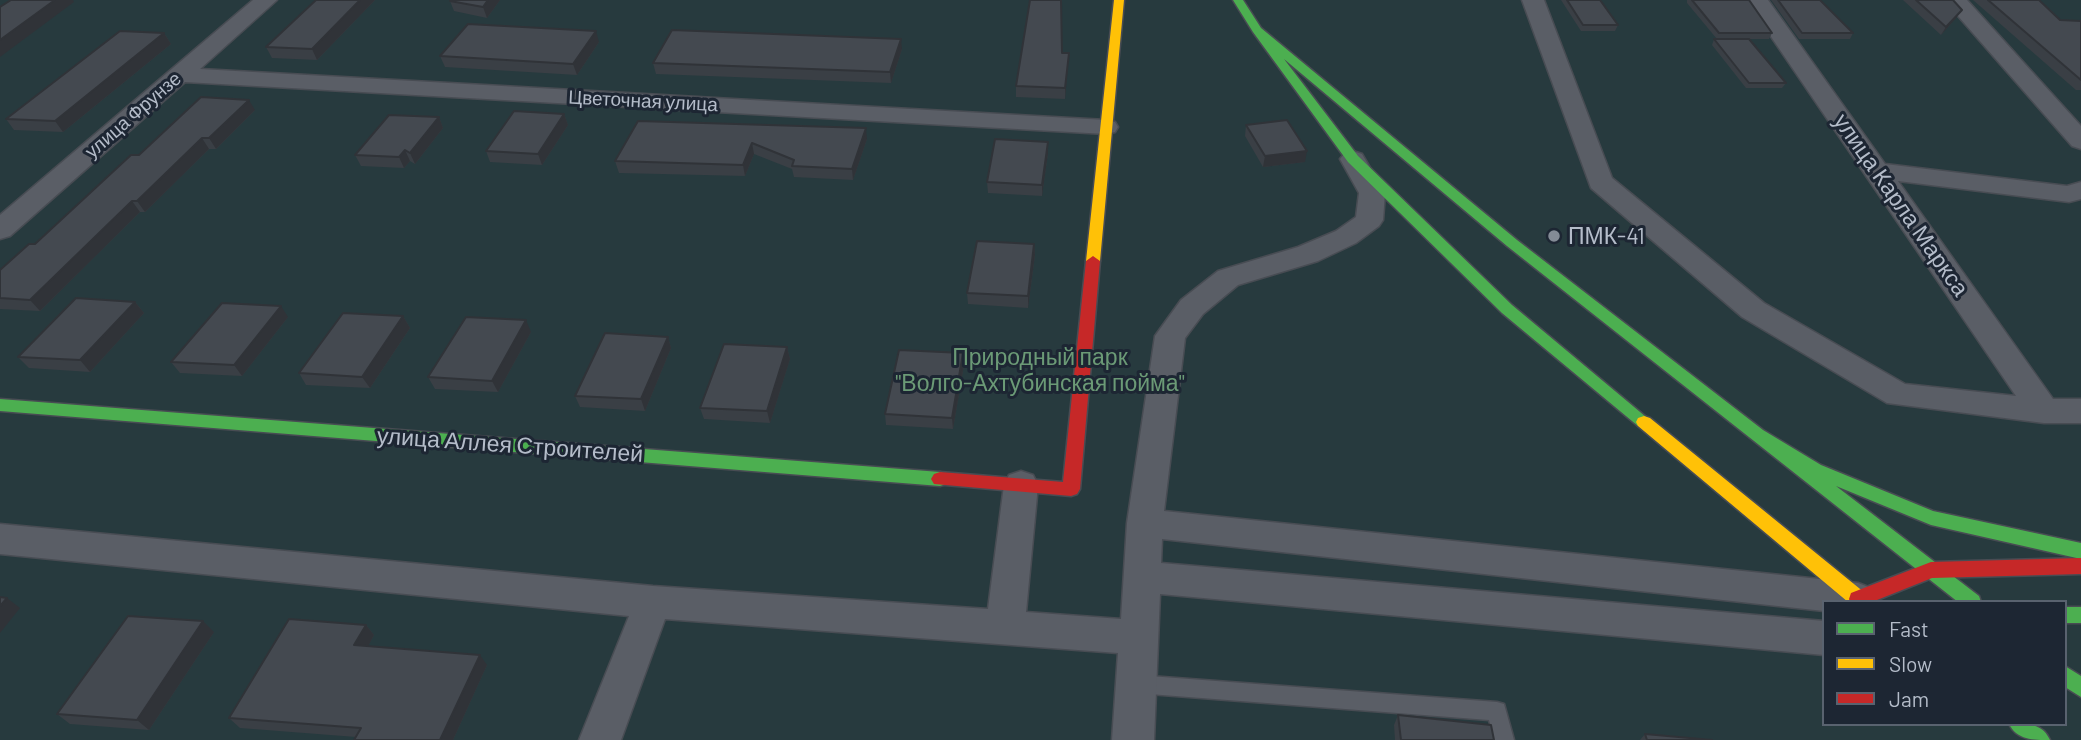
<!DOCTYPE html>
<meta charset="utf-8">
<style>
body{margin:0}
#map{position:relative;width:2081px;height:740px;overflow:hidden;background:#2a3038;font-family:Barlow,sans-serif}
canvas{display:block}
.legend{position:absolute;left:1822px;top:600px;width:245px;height:126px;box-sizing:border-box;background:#1d2633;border:2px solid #59626f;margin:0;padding:9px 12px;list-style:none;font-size:21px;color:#b4bcc9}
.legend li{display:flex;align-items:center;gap:14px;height:35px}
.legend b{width:35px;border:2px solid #59626f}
</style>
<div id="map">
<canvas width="2081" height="740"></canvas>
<ul class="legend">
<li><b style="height:9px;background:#4caf50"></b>Fast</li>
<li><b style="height:9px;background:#ffc107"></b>Slow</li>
<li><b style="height:9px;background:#c62828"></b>Jam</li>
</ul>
</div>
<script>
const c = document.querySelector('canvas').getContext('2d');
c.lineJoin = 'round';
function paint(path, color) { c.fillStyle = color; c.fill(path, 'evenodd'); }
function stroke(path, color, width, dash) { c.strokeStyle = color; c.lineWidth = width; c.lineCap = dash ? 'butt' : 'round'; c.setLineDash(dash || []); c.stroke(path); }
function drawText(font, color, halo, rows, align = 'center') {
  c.font = font + ' Barlow,sans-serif'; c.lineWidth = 6; c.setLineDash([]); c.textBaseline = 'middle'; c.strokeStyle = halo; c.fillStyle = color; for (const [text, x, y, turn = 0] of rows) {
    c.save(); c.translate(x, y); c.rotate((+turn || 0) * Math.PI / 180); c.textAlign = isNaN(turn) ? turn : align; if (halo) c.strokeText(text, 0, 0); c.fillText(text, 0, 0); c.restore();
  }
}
const green = new Path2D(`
 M0,0H2081V740H0ZM1824,602H2065V724H1824Z`);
const lane = new Path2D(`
 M1136,675L1497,702L1504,704L1514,740H1494L1489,720L1136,693L1129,690L1126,684L1129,678Z`);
const street = new Path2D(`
 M253,0H277L200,69L1106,120L1115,122L1118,127L1115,132L1106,134L185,82L10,236L0,239V215Z
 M1522,0H1544L1612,178L1764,303L1905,384L2016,396L1746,0H1768L1885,164L2067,186L2081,182V199L2069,202L1898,181L2053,399H2081V423H2044L1887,403L1742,317L1591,188Z
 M1944,0H1967L2081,126V149L2072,146Z
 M1353,151L1362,154L1385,193L1383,220L1379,226L1356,243L1318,261L1238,285L1203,314L1185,338L1164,511L1858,583L1871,588L1875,602H1824V611L1162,539L1161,563L1824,621V655L1160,594L1154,740H1112L1118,653L665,619L621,740H579L629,616L0,554V524L653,586L988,609L1004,485L1009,475L1021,471L1033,475L1038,485L1026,612L1121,619L1127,523L1155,336L1181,300L1218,271L1298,247L1336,231L1356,217L1359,193L1340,159L1344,154Z`);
const fast = new Path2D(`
 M1233,0H1243L1261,28L1517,240L1763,430L1821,465L1933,511L2081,543V559L1931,525L1836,486L1979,596L1981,602H1958L1507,246L1284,59L1358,156L1512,305L1652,422L1650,426H1638L1502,313L1348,162L1253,32Z
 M0,399L940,472L946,474L949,479L946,484L940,486L0,411Z
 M2065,607H2081V623H2065Z
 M2065,666L2081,676V697L2065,687Z
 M2009,724C2026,724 2042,722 2050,740C2033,740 2017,740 2009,724Z`);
const slow = new Path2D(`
 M1114,0H1124L1100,261L1093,266L1086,261Z
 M1644,416L1650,418L1865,593L1866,602H1848L1638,426L1636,422L1638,418Z`);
const jam = new Path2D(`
 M1093,256L1100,261L1080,489L1077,494L1071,496L934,484L931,479L934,474L940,472L1063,482L1086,261Z
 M2081,558V574L1932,578L1872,602H1850L1849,599L1851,593L1931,562Z`);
const wall = new Path2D(`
 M316,0H375L317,60L272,58L266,47Z
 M451,0H500L487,18L454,11L450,1Z
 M1561,0H1600L1618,25L1615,31H1581Z
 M1687,0H1749L1772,33L1769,39H1717L1687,3Z
 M1771,0H1820L1853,33L1850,39H1799Z
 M1903,0H1953L1956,18L1941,35Z
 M1973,0H2039L2060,20L2081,21V90H2076Z
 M164,33L171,44L63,132L14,130L6,119Z
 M1714,39L1786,83L1782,88H1746L1712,45Z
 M599,42L577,75L445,67L440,56Z
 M902,49L891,83L656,74L653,63Z
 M1062,53L1068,64L1065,99L1016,97V86Z
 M255,110L216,149H209L145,212H140L40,311L0,309V270L35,244L139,155Z
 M564,114L568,125L542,165L490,162L486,151Z
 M439,117L443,128L415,164L410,161L404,168L361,166L355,155Z
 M638,121L867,139L853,180L794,177L792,169L754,154L745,176L619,173L615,161Z
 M1246,125L1305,162L1263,167L1245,136Z
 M1048,153L1042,196L988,193L987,182Z
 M1034,244L1035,255L1028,308L968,304L967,293Z
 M135,302L144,313L90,372L29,368L18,357Z
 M403,316L410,328L370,388L306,385L299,373Z
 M288,317L242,376L180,373L171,362Z
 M531,332L498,392L435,389L428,377Z
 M668,337L671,348L645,411L580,407L575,396Z
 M787,347L790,359L770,423L704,419L700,408Z
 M964,365L953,429L886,425L885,414Z
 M366,625L374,635L368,646L487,665L453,740H354L356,737L240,728L229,718Z
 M214,632L149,730L70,724L57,714Z
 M1398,715L1494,740H1395L1394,725Z
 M1645,734L1712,740H1640Z`);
const shadedWall = new Path2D(`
 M55,0H73L74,2L0,57V40Z
 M360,0H375L317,60L312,49Z
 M488,0H500L487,18L483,7Z
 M1962,10L1956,18L1941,35L1946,27Z
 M596,31L599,42L577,75L573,64Z
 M164,33L171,44L63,132L55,121Z
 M901,39L902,49L891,83L890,72Z
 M1069,53L1068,64L1065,99V88Z
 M249,100L255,110L216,149L209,138Z
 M564,114L568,125L542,165L538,154Z
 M439,117L443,128L415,164L410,153Z
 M866,128L867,139L853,180L852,169Z
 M202,138L209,149L145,212L137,201Z
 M1048,142V153L1042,196V185Z
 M752,143L754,154L745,176L743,165Z
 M405,150L410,161L404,168L399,157Z
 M1307,151L1305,162L1263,167L1265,156Z
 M132,201L140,212L40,311L30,300Z
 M1034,244L1035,255L1028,308V296Z
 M135,302L144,313L90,372L80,360Z
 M281,306L288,317L242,376L234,365Z
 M403,316L410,328L370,388L362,377Z
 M526,320L531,332L498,392L492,381Z
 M668,337L671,348L645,411L641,399Z
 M787,347L790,359L770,423L767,411Z
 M963,353L964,365L953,429L952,418Z
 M7,598L20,608L0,633V606Z
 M203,621L214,632L149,730L137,720Z
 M366,625L374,635L363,656L354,645Z
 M480,655L487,665L453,740H440Z`);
const building = new Path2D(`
 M11,0H55L0,40V7Z
 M316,0H360L312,49L266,47Z
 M451,0H488L483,7L450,1Z
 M1030,0H1061L1062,53H1069L1065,88L1016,86Z
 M1567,0H1600L1618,25H1583Z
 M1692,0H1749L1772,33H1719Z
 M1778,0H1820L1853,33H1802Z
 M1916,0H1953L1962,10L1946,27Z
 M1988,0H2039L2060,20L2081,21V80Z
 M468,24L596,31L573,64L440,56Z
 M672,30L901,39L890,72L653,63Z
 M120,31L164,33L55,121L6,119Z
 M1714,39H1749L1786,83H1749Z
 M201,97L249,100L209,138H202L137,201H132L30,300L0,298V270L29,244H35L131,155H139Z
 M514,111L564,114L538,154L486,151Z
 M389,115L439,117L410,153L405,150L399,157L355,155Z
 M1287,120L1307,151L1265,156L1246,125Z
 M638,121L866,128L852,169L792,166L794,160L752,143L743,165L615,161Z
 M995,139L1048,142L1042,185L987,182Z
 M977,241L1034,244L1028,296L967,293Z
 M76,298L135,302L80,360L18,357Z
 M222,303L281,306L234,365L171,362Z
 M343,313L403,316L362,377L299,373Z
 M466,317L526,320L492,381L428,377Z
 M605,333L668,337L641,399L575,396Z
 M724,344L787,347L767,411L700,408Z
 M899,350L963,353L952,418L885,414Z
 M0,597L7,598L0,606Z
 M128,616L203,621L137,720L57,714Z
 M289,619L366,625L354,645L480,655L440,740H354L361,728L229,718Z
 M1398,715L1491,725L1494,740H1401Z
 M1645,734L1712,740H1647Z`);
const markers = [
 [1554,236,7,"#848b96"]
];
const farStreetnames = [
 ["Цветочная улица",643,101,3],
 ["улица Фрунзе",133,115,-41]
];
const streetNames = [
 ["улица Карла Маркса",1901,205,55],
 ["улица Аллея Строителей",510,445,4]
];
const poiNames = [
 ["ПМК-41",1568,236]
];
const parkNames = [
 ["Природный парк",1040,357],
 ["\"Волго-Ахтубинская пойма\"",1040,383]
];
paint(green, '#273a3e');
stroke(lane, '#484c53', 3);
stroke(street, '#484c53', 3);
stroke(fast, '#484c53', 3);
stroke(slow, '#484c53', 3);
stroke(jam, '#484c53', 3);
paint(lane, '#5a5e66');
paint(street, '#5a5e66');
paint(fast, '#4caf50');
paint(slow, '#ffc107');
paint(jam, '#c62828');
paint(wall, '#3a3f45');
paint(shadedWall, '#303338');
paint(building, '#444950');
stroke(building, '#303338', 2);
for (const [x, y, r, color] of markers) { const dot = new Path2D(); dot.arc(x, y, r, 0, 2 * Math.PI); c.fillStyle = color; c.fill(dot); stroke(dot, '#1d2633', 2.5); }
drawText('19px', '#b4bcc9', '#1d2633', farStreetnames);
drawText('23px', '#b4bcc9', '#1d2633', streetNames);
drawText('23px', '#b4bcc9', '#1d2633', poiNames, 'left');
drawText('23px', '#6b9a76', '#1d2633', parkNames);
</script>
